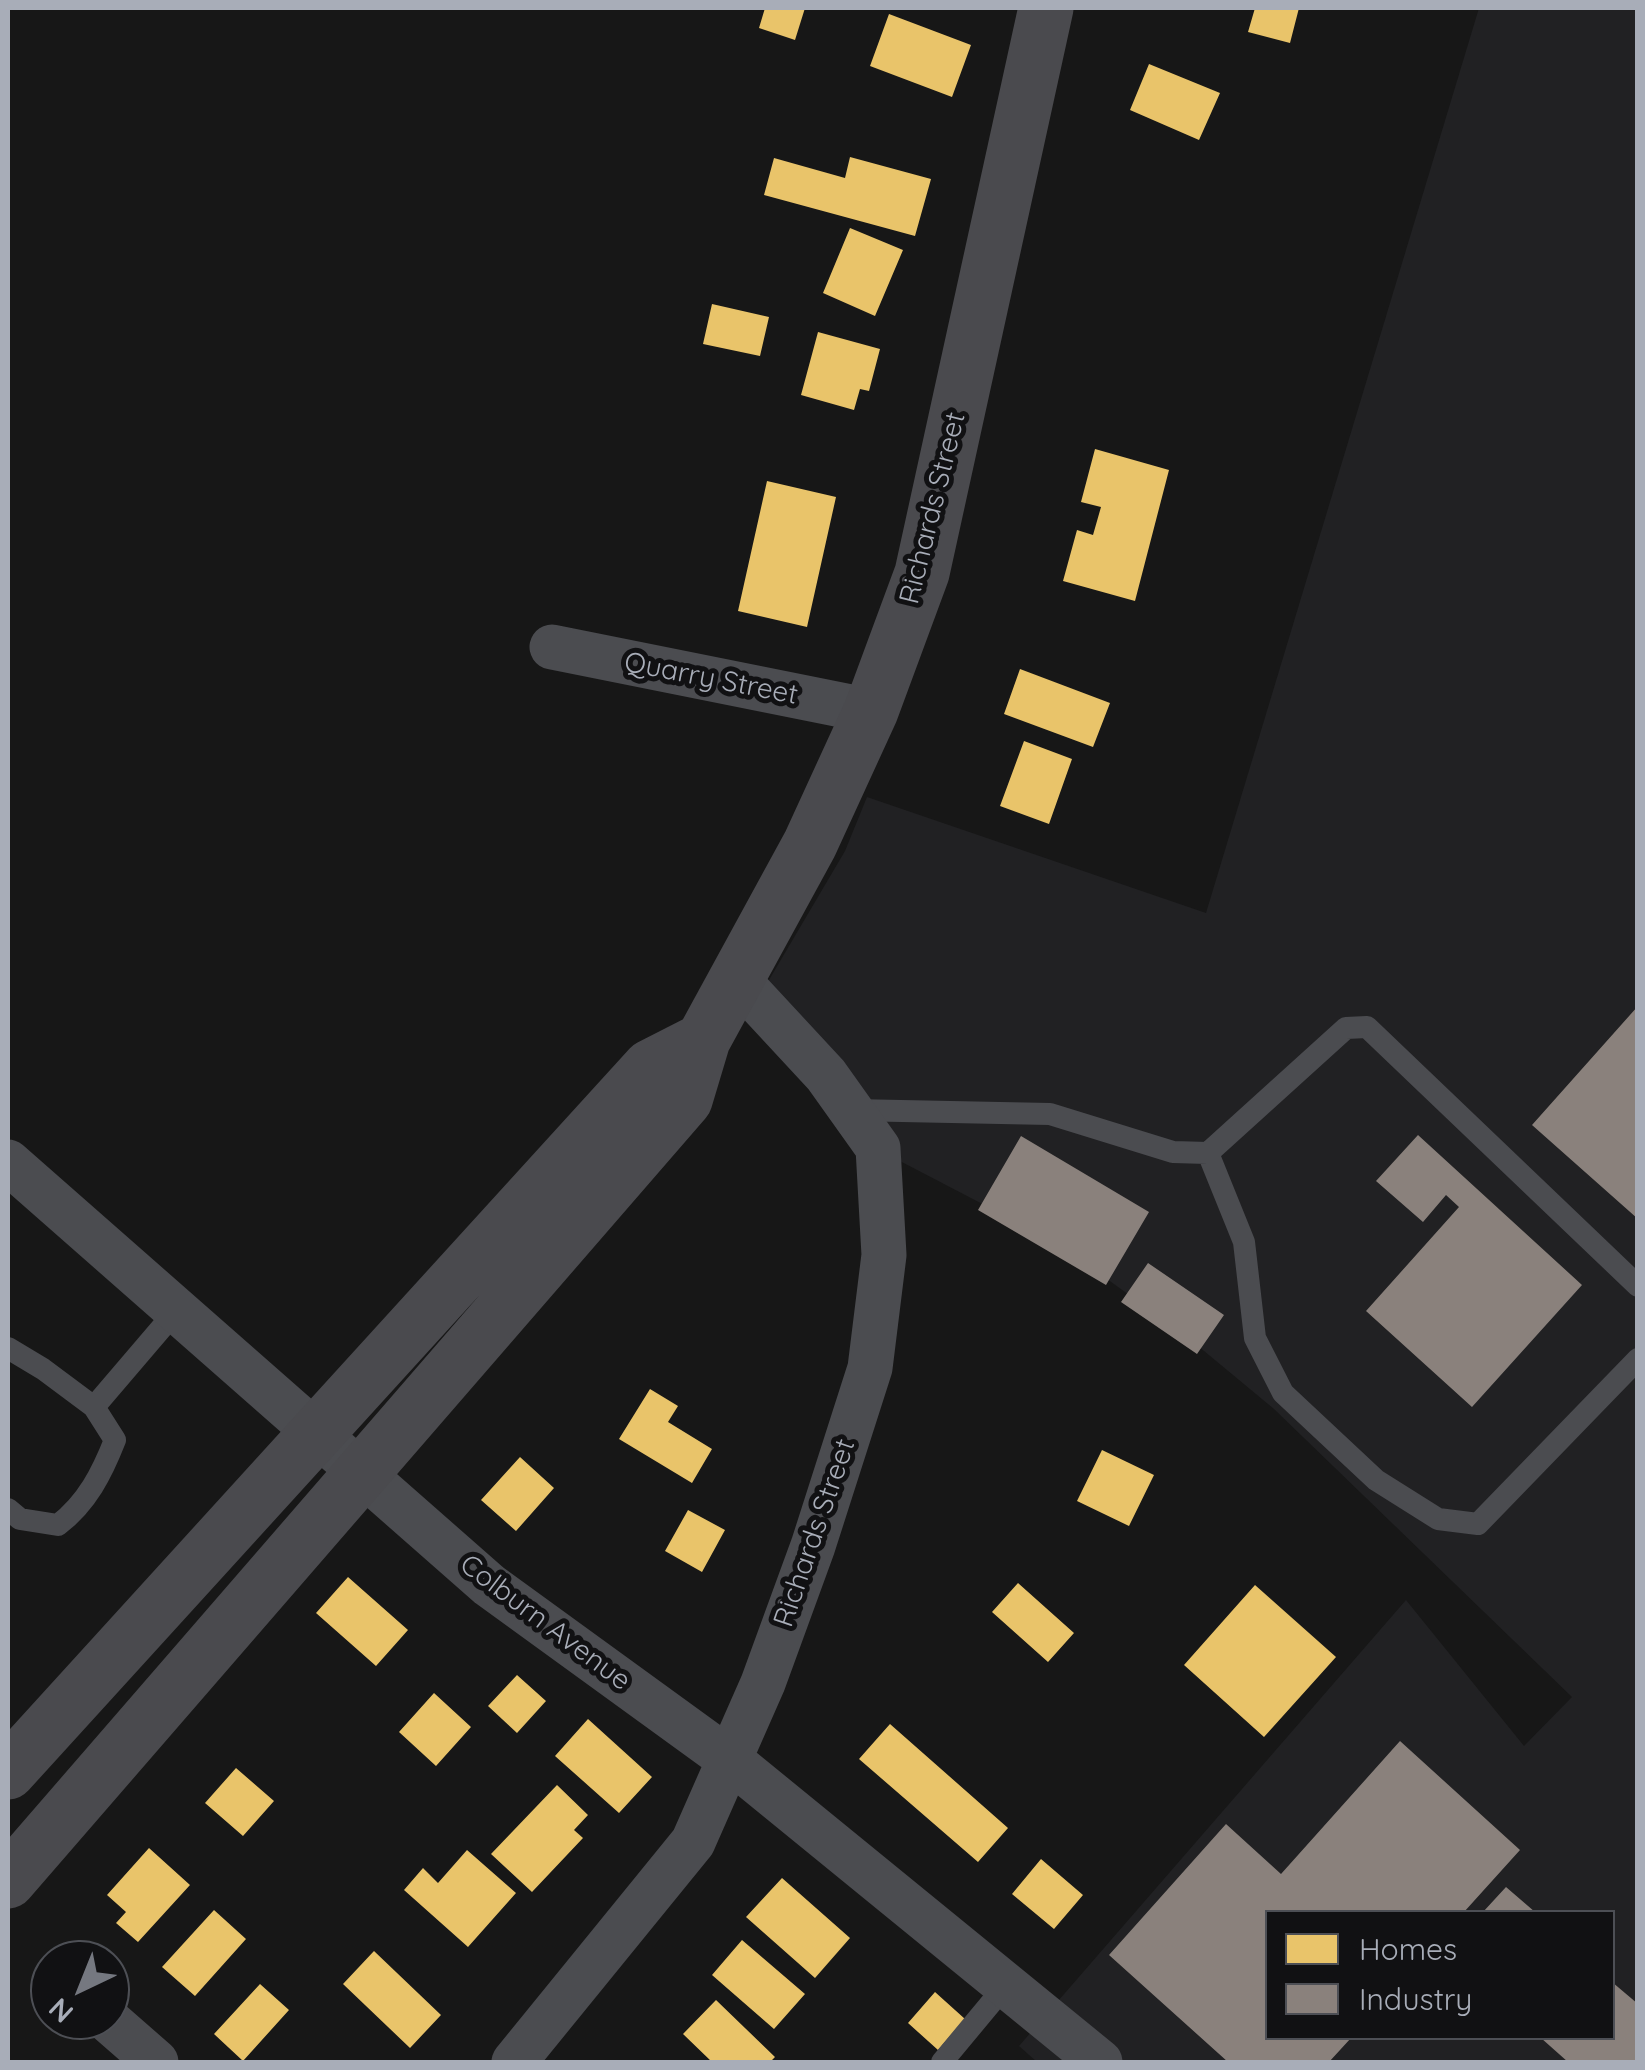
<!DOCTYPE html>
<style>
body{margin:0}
#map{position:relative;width:1645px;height:2070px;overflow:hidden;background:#171717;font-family:Quicksand,sans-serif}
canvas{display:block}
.frame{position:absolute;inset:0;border:10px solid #a8adb8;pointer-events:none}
.legend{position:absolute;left:1265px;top:1910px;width:350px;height:130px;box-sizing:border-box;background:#111113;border:2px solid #4d4f55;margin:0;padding:12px 18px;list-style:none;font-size:30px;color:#a8adb8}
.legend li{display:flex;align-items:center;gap:20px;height:50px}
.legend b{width:50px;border:2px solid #4d4f55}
.north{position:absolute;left:30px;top:1940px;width:100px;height:100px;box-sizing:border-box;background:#111113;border:2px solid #4d4f55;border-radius:50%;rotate:223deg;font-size:28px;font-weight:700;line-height:40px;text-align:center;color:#a8adb8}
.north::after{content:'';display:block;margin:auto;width:35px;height:45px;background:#757880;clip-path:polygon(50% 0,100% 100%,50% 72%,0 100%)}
</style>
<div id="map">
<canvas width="1645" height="2070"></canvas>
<div class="frame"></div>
<ul class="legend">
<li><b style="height:28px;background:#e9c46a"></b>Homes</li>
<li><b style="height:28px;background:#8a817c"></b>Industry</li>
</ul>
<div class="north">N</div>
</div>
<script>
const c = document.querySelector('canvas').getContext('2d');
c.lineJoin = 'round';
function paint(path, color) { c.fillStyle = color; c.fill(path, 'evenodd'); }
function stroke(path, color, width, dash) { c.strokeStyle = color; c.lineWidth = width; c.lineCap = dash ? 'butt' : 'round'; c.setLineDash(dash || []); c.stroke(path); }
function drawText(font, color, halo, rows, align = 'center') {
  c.font = font + ' Quicksand,sans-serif'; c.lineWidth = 10; c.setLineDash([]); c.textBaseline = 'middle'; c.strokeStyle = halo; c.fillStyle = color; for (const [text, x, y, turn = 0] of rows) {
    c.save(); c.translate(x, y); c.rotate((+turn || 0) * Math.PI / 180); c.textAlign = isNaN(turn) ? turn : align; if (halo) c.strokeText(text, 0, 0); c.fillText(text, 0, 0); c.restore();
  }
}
const built = new Path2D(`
 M1479,8H1637V2062H1037L1019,2046L1406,1600L1524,1746L1572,1697L1274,1409L1186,1336L1107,1279L994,1210L898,1160L766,985L845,851L867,797L1206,913ZM1268,1912H1612V2038H1268Z`);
const homes = new Path2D(`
 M765,8H805L795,40L759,28Z
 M1255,8H1299L1290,43L1248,32Z
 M889,14L971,45L952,97L870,66Z
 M1149,64L1220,93L1199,140L1130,110Z
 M850,157L931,179L915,236L764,195L774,158L845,178Z
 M850,228L903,250L875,316L823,293Z
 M712,304L769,317L760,356L703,344Z
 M818,332L880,349L869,391L860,389L854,410L801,395Z
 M1095,449L1169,470L1135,601L1063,581L1077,530L1093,535L1101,507L1081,502Z
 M767,481L836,497L807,627L738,611Z
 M1020,669L1110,703L1093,747L1004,714Z
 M1024,741L1072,759L1049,824L1000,806Z
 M650,1389L678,1406L668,1422L712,1449L692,1483L619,1439Z
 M1102,1450L1154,1475L1129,1526L1077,1501Z
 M520,1457L554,1488L516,1531L481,1500Z
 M688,1510L725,1530L702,1572L665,1551Z
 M348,1577L408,1630L376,1666L316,1613Z
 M1018,1583L1074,1633L1048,1662L992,1612Z
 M1255,1585L1336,1657L1264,1737L1184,1665Z
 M517,1675L546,1701L517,1733L488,1706Z
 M434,1693L471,1727L436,1766L399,1732Z
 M588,1719L652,1777L619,1813L555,1756Z
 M890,1724L1008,1828L978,1862L859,1759Z
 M236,1768L274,1801L243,1836L205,1803Z
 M557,1785L588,1815L574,1830L583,1838L532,1892L491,1854Z
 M149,1848L190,1885L138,1942L116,1923L126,1912L107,1895Z
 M467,1850L516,1893L468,1947L404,1890L423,1868L438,1883Z
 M1041,1859L1083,1895L1054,1929L1012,1894Z
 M782,1878L850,1938L815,1978L746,1917Z
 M214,1910L246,1939L195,1996L162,1967Z
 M742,1940L805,1994L774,2029L712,1975Z
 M374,1951L441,2015L410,2048L343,1984Z
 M260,1984L289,2010L243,2061L214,2034Z
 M935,1992L965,2019L938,2050L908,2023Z
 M716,2000L775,2057L770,2062H712L683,2034Z`);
const industry = new Path2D(`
 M1638,1006V1219L1532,1125Z
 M1418,1135L1582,1285L1472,1407L1366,1311L1459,1207L1446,1195L1423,1222L1376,1181Z
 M1021,1136L1149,1212L1106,1285L978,1210Z
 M1148,1263L1224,1315L1197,1354L1121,1302Z
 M1400,1741L1520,1850L1464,1912H1268V2038H1351L1329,2062H1228L1109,1955L1226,1824L1281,1874Z
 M1506,1887L1535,1912H1483Z
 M1612,1982L1638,2004V2062H1568L1541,2038H1612Z`);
const lane = new Path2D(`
 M852,1110L1050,1114L1173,1152L1208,1153L1346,1028L1367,1027L1638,1286
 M1208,1153L1244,1242L1255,1338L1283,1393L1376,1480L1438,1519L1478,1524L1638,1359
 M8,1348L43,1369L94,1407L115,1440C102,1473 87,1503 58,1525L20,1519L8,1509
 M94,1407L176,1311
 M942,2062L1006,1985`);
const street = new Path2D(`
 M552,647L871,711
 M8,1162L489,1585L730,1760L1100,2062
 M108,2020L156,2062
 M514,2062L693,1842L763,1683L813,1546L870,1368L884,1255L878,1148L826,1075L737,979`);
const secondary = new Path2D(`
 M8,1772L650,1067L703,1040
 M8,1881L685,1100L703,1040L810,844L871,711L922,573L1046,8`);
const streetNames = [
 ["Richards Street",933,508,-76],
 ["Quarry Street",711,679,11],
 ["Richards Street",815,1533,-71],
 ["Colburn Avenue",545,1623,37]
];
paint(built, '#212123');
paint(homes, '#e9c46a');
paint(industry, '#8a817c');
stroke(lane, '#4b4c50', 22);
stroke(street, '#4b4c50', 45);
stroke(secondary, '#4a4a4e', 55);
drawText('28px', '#a8adb8', '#111113', streetNames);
</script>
